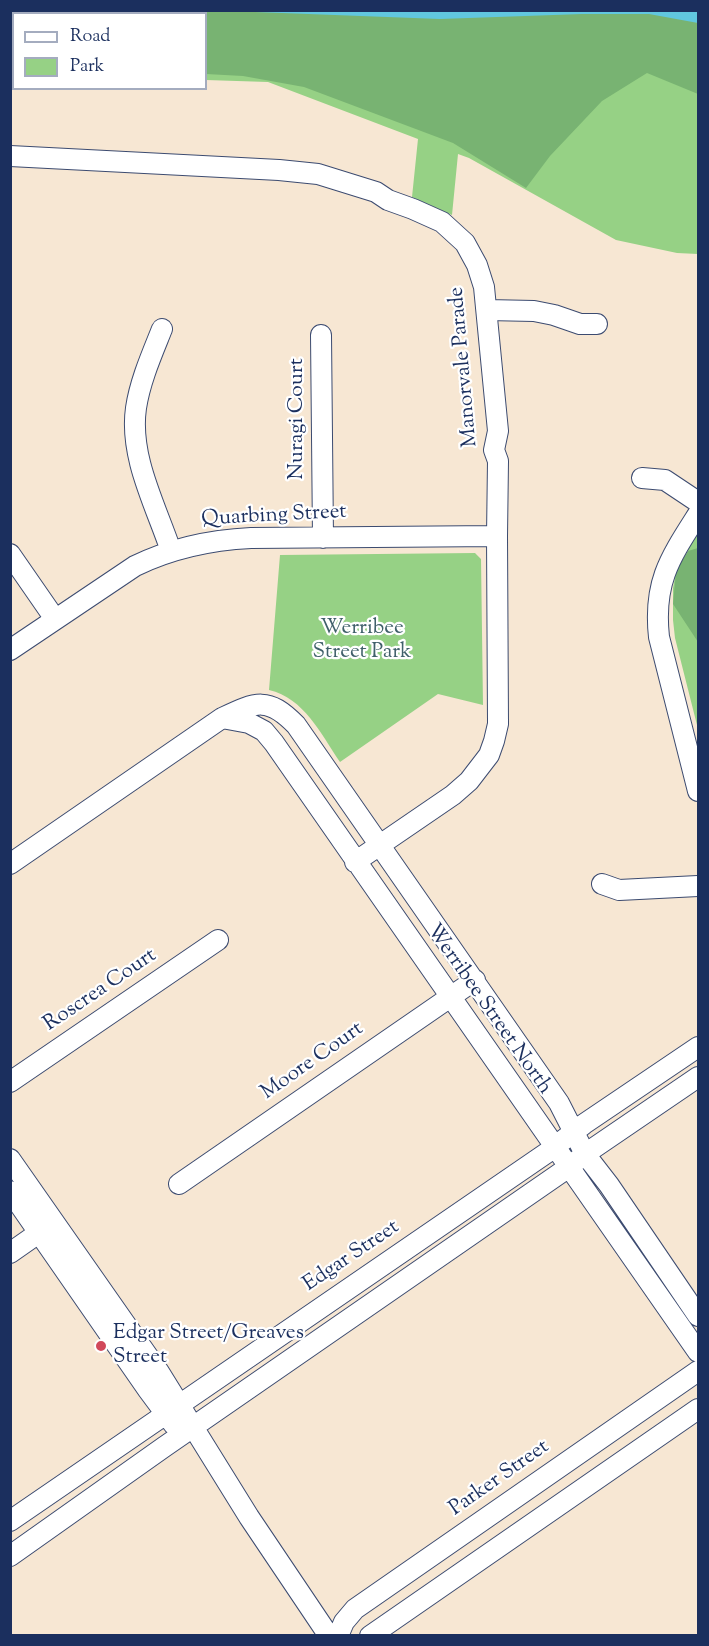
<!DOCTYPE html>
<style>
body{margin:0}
#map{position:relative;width:709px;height:1646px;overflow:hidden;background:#f7e7d3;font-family:"Sorts Mill Goudy",serif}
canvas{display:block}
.frame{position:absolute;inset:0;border:12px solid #1b2f5e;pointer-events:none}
.legend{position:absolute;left:12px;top:12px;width:195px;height:78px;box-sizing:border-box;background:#fff;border:2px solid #a4acbf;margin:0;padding:8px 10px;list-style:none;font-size:18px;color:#1b2f5e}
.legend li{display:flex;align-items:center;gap:12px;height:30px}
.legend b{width:30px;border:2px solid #a4acbf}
</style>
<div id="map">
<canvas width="709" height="1646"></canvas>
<div class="frame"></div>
<ul class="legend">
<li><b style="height:8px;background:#fff"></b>Road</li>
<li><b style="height:16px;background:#96d185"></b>Park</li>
</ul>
</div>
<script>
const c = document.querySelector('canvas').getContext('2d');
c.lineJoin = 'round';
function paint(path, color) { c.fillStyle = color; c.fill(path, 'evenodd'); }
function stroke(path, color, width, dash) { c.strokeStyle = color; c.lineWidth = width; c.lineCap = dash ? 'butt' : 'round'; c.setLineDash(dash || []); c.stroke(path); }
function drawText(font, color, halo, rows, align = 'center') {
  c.font = font + ' "Sorts Mill Goudy",serif'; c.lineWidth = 4.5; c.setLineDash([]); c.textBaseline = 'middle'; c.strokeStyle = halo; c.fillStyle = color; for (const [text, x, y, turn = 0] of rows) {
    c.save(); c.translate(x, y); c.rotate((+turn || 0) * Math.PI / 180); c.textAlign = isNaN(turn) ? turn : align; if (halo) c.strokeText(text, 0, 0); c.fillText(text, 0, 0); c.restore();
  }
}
const green = new Path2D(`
 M11,11H698V254L677,253L616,240L469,158L458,154L452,215L412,197L418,139L268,82L206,80V14H14L13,71L11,70Z
 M698,529V729L675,638L673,620V588L676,571L688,551L689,543Z
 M475,553L481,559L483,705L438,694L340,762C321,734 304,698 269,690L280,555Z`);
const forest = new Path2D(`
 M10,11H698V94L647,73L602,101L550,156L526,188L453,143L304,87L243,76L206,74V14H14L13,63H11Z
 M698,548V642L673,604L676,571L688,551Z`);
const water = new Path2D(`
 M698,10V23L649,14H582L440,19L229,11Z`);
const minor = new Path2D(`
 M10,156L279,170L318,174L376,192L388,200L413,209L442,222L465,243L477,265L484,287L498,431L494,450L498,461L497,536L498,724L494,741L489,755L469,781L453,795L355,862
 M487,310L534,311L554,315L580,324H597
 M162,329C152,354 140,381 136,408C129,457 156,506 171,551
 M321,335L323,538
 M642,478L665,480L698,502
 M698,514C670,558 653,582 659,637L698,791
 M10,554L55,619
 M10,650L135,566C172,548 210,540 251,538L497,536
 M222,718L249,723L264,731L274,743L698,1352
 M10,864L222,718C256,702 268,696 296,725L559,1103L585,1154L609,1185L698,1316
 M602,884L619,890L698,886
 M10,1082L218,940
 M10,1159L159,1372L249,1517L329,1636
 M179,1184L475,980
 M10,1191L148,1390L174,1425
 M10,1253L50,1225
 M10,1521L548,1152L584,1124L698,1047
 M10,1556L164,1447L569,1167L585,1154L698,1077
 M338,1636L344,1622L355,1609L698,1371
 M370,1636L698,1409`);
const markers = [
 [101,1346,6,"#d1495b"]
];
const streetNames = [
 ["Manorvale Parade",465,367,-95],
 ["Nuragi Court",298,419,-90],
 ["Quarbing Street",274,517,-3],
 ["Roscrea Court",101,991,-34],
 ["Werribee Street North",488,1010,55],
 ["Moore Court",313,1062,-35],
 ["Edgar Street",352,1257,-34],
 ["Parker Street",500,1479,-35]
];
const parkNames = [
 ["Werribee",362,629],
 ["Street Park",362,653]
];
const poiNames = [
 ["Edgar Street/Greaves",113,1334],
 ["Street",113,1358]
];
paint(green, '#96d185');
paint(forest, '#78b372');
paint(water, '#61c7df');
stroke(minor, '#3c4b70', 22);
stroke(minor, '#fff', 20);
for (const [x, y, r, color] of markers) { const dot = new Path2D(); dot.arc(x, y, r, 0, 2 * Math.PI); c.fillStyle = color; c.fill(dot); stroke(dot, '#fff', 2); }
drawText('21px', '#1b2f5e', '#fff', streetNames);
drawText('21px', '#40606a', '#fff', parkNames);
drawText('21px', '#1b2f5e', '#fff', poiNames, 'left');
</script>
